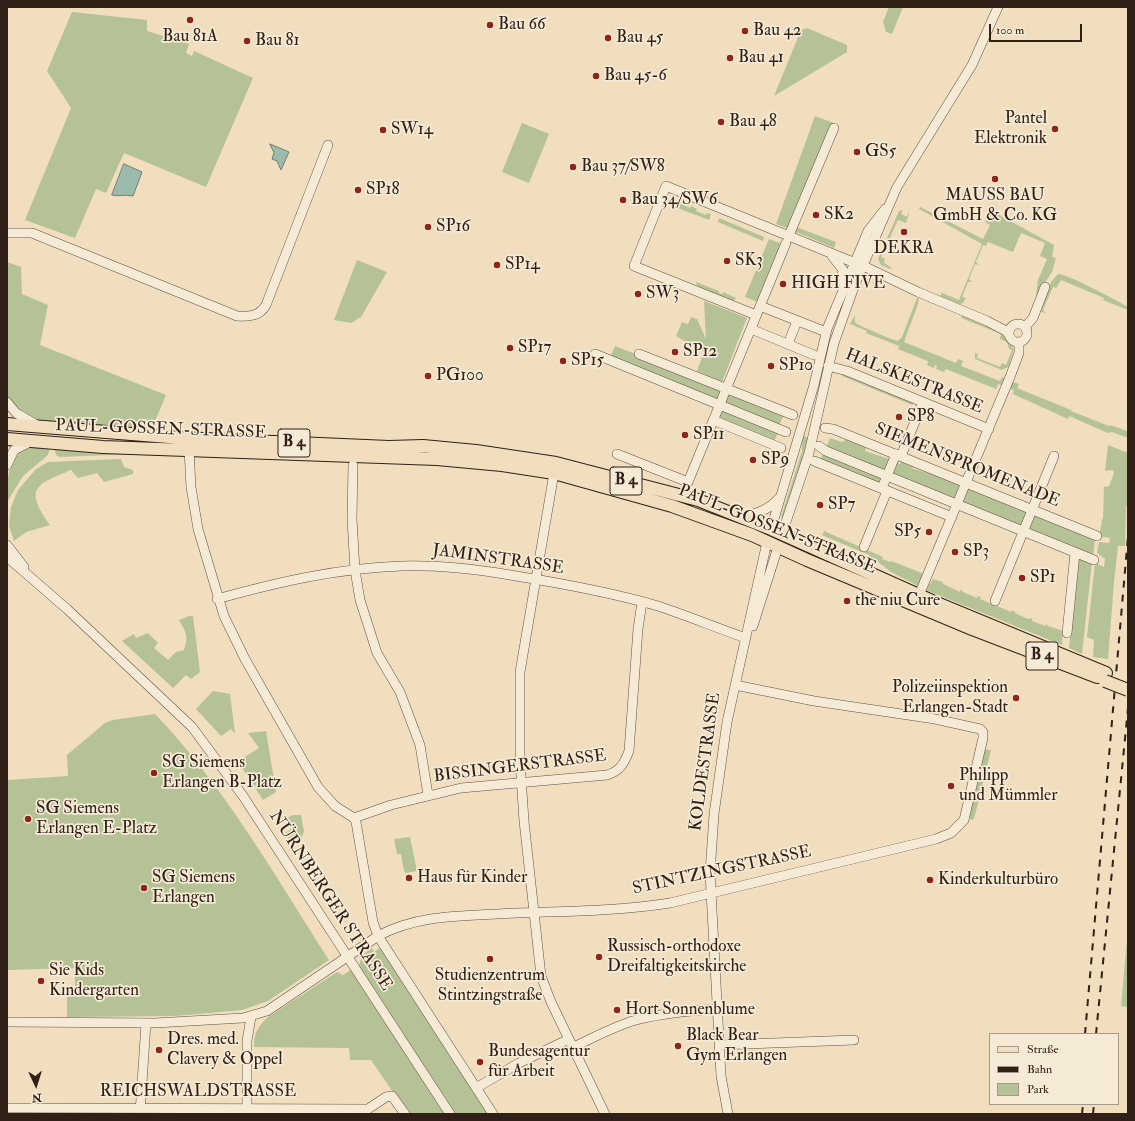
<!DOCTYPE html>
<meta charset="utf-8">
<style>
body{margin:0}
#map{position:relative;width:1135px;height:1121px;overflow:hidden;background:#f0debe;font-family:"IM FELL Double Pica",serif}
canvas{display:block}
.frame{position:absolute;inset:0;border:8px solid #302017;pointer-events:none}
.legend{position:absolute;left:989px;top:1033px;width:130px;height:72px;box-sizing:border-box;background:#f5ead5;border:1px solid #a69989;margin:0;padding:5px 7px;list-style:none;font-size:12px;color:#302017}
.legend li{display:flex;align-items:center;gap:8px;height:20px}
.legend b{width:20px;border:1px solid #a69989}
.north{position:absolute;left:16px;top:1065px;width:40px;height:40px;-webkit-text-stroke:3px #f5ead5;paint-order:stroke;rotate:176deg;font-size:11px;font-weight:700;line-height:16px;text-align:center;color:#302017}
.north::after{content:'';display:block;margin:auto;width:14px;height:18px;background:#302017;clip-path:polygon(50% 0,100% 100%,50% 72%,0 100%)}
.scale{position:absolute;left:989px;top:24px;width:93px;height:18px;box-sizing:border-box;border:2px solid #302017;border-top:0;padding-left:5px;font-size:12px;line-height:14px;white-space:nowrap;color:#302017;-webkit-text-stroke:3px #f5ead5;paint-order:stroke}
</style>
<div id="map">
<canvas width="1135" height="1121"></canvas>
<div class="frame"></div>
<ul class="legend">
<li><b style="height:5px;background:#f0debe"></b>Straße</li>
<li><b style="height:5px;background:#302017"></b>Bahn</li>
<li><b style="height:11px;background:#b5c295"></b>Park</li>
</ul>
<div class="north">N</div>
<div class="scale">100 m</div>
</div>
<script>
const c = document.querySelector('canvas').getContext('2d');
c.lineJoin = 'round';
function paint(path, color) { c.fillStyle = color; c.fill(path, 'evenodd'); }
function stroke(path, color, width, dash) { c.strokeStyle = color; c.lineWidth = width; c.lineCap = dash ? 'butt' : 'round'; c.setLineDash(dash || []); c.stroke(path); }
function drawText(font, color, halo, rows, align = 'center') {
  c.font = font + ' "IM FELL Double Pica",serif'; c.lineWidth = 3.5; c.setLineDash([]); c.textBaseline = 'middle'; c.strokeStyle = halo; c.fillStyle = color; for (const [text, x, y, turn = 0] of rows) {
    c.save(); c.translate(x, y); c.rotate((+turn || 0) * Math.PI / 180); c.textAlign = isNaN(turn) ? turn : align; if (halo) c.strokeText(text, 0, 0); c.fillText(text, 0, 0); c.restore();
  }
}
const green = new Path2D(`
 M889,7H903L892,34L886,32L883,22Z
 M72,12L147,20V31L189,44L186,53L192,56L194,51L253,78L206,187L124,153L106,193L96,189L75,238L25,220L71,108L47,71Z
 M807,28L847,45V52L774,96L801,30Z
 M815,116L834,123L789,229L776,224Z
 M522,123L549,134L529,183L502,172Z
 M674,200L690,208L691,206L697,209L696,211L706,215L707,213L711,214L709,220L672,206Z
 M920,207L983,239L990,225L985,222L987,219L991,221L996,210L1000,212L999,215L1054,245L1052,257L1056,258L1052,272L1036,296L1038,280L1047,259L1040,256L1045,243L1021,233L1013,252L988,242L986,246L983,245L976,262L979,265L975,264L969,279L972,282H968L962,297L966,298L963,303L960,304L940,296L944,289L942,293L959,300L982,244L919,209Z
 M903,210L901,214L907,217L909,212V214L906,223L898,220L881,257L885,259L884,263L892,268L890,269L881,265L878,259L899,211Z
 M719,218L764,237L763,241L718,222Z
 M796,227L836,242L834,248L794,231Z
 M769,239L782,244L758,302L745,297Z
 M357,260L387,272L361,317L351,323L334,320Z
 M7,262L21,267L22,294L48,305L40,345L166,395L153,426L157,429L155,433L61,422V421L33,420L11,404L7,395Z
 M1058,274C1068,274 1116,300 1128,307V310L1103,300L1104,298L1061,280L1056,288L1053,287L1043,310L1046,313L1041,312L1051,282Z
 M696,282L719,291V293L722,294L723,292L736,298L732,303L698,289Z
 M917,298H919L918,304L904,342L956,363L958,359L963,361L961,366L1000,381L1002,377L1004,378L1001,385L998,384L996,389L946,369L944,372L936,369L937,366L935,365L934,368L927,365L928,361L898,349L899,346L866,333L867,331L850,324L855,315C855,319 854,322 857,324C860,326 895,341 898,341L902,337Z
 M704,301L747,318L722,382L697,371L704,352L676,336L682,322L688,324L691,317L697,319L706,339Z
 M962,315L1003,334L1014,349L1008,367L1002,370L975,359V353L978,354L977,358L1000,367L1002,363L1006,365L1012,350L1009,349L1007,342L1000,339L1001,334L961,318Z
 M615,346L722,388L717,402L610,358Z
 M843,373L913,403L912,405L842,376Z
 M1013,382L1019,384L1017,388L1071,410L1074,404L1071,411L1109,426L1110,425L1127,431L1128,426V438L1112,432L1108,433L1069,416L1068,419L1013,394L1014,390L1010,389Z
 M728,391L785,413L778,427L723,404Z
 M721,409L779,431L773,443L717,420Z
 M802,435L808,438L807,445L783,518L781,517L802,451Z
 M850,437L867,444L865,451L892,460L887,473L826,448L830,438L842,442Z
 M1108,445L1128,453V504L1126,507L1125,546H1118L1114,582L1108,659L1093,657L1094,640L1087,637L1095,563L1104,567L1105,559L1097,553L1099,542L1109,543L1110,538L1099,536L1102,522L1101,520L1103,519L1104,486L1106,487L1109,486L1114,473L1113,470L1105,471Z
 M26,447L50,448L48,455L23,476L7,502C7,481 7,460 26,447Z
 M54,448L156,453L60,457L56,455Z
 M824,452L885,476L881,487L819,462Z
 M121,459L124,467L133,470V474L104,482L97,473L78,478L71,470C35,485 24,488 50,525L26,532L14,541L9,526L11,507L18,490L36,469L48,462Z
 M895,461L900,464L901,462L907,461L921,466L911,468L935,475L938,473L964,484L957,501L890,474Z
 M967,486L1029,511L1023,528L960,502Z
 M1033,512L1095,538L1093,557L1026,529Z
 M824,531L883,557L882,559L891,562V561L922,573L923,575L920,587L891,572L869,555L822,535Z
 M1078,556L1092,562L1082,654L1069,648Z
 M933,579L943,582V584L960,592L961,589L963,592L977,598L978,596L981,597L980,599L994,605L995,603L998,605L997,606L1011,612L1012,610L1015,612V613L1028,619L1032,618V621L1045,626L1046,624L1048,626L1063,631L1062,645L926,590Z
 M189,616H193L200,672L191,679L186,675L173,688L122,641L134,634L136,638L148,633L158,643L154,648L168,660L176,652L184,650C189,636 186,633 179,620Z
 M213,691L230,694L235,734L231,729L221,736L196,709Z
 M155,714C225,787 275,876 329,960L268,1001L242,1010L175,1016L67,1017V993L75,992V968L7,970V780L68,776L67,755L105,723L113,720Z
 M266,731L276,792L263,800L242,768L247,764L243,758L259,748L248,733Z
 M984,749L991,750L974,819L971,820L969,817Z
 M293,815H301L304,832L301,838L291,842L285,833L291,829L285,819Z
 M410,837L417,871L406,873L404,871L401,854H397L394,839Z
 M1128,929V1007L1121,1006Z
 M381,947L489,1114H456L359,966L362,955L372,948L374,952Z
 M351,970L445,1114H408L371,1060H350L349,1048L254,1047C254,1032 258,1027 268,1017L337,972L343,975Z`);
const water = new Path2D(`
 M270,144L289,152L281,170L277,161L272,159L274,153Z
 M124,164L142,172L133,196C125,194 118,197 112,195Z`);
const minor = new Path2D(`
 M7,233H32L237,316C249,317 260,316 266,305L328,145
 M790,233L834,128
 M832,256L843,270L841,283
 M760,306L821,330
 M756,315L634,266L666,186L870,269L918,292L987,321L1006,331L1009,335
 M1009 333a9 9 0 1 1 18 0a9 9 0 1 1-18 0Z
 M1025,327L1033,318L1045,287
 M751,329L814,355
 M788,344L797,321
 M595,354L786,432
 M639,354L793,415
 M828,366L847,371L989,429
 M7,402L16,413L35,424
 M713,420L781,448
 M825,428L833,429L1097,536
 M819,446L826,451L1094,560
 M189,449L191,487L198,529L224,616L245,659L318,787L335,806L354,818L356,822L373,922L378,936L493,1114
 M617,454L688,482L786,243
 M901,456L923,402
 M814,461L952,517
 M7,465L14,450L30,442
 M353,465L352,519L355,570L360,600L377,653L400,692L420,745L428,795
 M554,473L520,672V761L524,821L541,976L551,1002L605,1114
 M882,488L896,454
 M741,517C756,514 769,510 779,498
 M771,529L814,385L827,329L863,243L868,231L885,209
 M782,534L809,453L834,343L855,284L897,187L972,65L998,7
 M7,545L24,567
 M864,547L887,491
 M7,557L67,609L192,727L243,796L450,1114
 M919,595L1010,377L1019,353V342
 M217,599C278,582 339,568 402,566C438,565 474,569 510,575C560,583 610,592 658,606C688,616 717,628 746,638
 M995,601L1054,456
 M753,626L778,547
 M1067,633L1075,553
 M354,818L391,805L461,788L607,775C620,771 624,764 629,751L638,629L642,602
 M7,1022L155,1023L243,1018L267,1011L378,936C415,916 456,916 497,914C554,911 613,912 670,903L936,839L951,833L964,820L983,738V732L980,729L935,719L814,701L735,685
 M719,1045L854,1040
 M574,1047C594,1037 615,1026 636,1020C662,1013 690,1011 717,1009
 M476,1088L519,1063L569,1039
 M7,1108L368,1109L386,1097L392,1096L405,1114
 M140,1113L146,1023
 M247,1113V1041L251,1017
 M728,1114L721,1076L710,873L714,814L727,722L767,542`);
const major = new Path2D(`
 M7,424L181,438L389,447L423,446L476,451L556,463L698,500L771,529L932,601L1106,673
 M7,439L103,447L437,459L502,465L554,473L672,506L752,535L807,560L972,629L1097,677`);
const rail = new Path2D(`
 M1085,1034L1128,536
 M1096,1034L1128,708
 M1082,1114L1083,1104
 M1093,1114L1094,1104`);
const majorBridge = new Path2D(`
 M1105,681L1128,690`);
const markers = [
 [190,20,4,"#8f2418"],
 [490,25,4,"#8f2418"],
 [745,31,4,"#8f2418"],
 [608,38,4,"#8f2418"],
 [247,41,4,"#8f2418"],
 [730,58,4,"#8f2418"],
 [596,76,4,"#8f2418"],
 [721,122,4,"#8f2418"],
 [1055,129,4,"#8f2418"],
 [383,130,4,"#8f2418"],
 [857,152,4,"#8f2418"],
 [573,167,4,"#8f2418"],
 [995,179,4,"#8f2418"],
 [358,190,4,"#8f2418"],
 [623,200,4,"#8f2418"],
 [816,215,4,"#8f2418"],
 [428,227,4,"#8f2418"],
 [904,232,4,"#8f2418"],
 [727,261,4,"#8f2418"],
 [497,265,4,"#8f2418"],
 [783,284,4,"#8f2418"],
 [638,294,4,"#8f2418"],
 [510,348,4,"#8f2418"],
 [675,352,4,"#8f2418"],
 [563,361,4,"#8f2418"],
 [771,366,4,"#8f2418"],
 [428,376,4,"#8f2418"],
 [899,417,4,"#8f2418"],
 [685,435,4,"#8f2418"],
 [753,460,4,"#8f2418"],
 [820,505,4,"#8f2418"],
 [929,532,4,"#8f2418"],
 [955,552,4,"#8f2418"],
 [1022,578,4,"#8f2418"],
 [847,601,4,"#8f2418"],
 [1016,698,4,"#8f2418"],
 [154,773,4,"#8f2418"],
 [951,786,4,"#8f2418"],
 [28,819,4,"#8f2418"],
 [409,878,4,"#8f2418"],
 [930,880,4,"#8f2418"],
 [144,888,4,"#8f2418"],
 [599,957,4,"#8f2418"],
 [490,959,4,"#8f2418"],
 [41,981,4,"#8f2418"],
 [617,1010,4,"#8f2418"],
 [678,1046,4,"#8f2418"],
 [159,1050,4,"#8f2418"],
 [480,1062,4,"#8f2418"]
];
const shields = [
 [294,443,32],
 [626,481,32],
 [1042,656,32]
];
const shieldNames = [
 ["B 4",294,443],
 ["B 4",626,481],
 ["B 4",1042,656]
];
const poiNames = [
 ["Bau 66",498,25],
 ["Bau 42",753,31],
 ["Bau 81A",190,37,"center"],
 ["Bau 45",616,38],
 ["Bau 81",255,41],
 ["Bau 41",738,58],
 ["Bau 45-6",604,76],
 ["Pantel",1047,119,"right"],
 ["Elektronik",1047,139,"right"],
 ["Bau 48",729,122],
 ["SW14",391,130],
 ["GS5",865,152],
 ["Bau 37/SW8",581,167],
 ["SP18",366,190],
 ["MAUSS BAU",995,196,"center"],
 ["GmbH & Co. KG",995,216,"center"],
 ["Bau 34/SW6",631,200],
 ["SK2",824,215],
 ["SP16",436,227],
 ["DEKRA",904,249,"center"],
 ["SK3",735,261],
 ["SP14",505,265],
 ["HIGH FIVE",791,284],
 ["SW3",646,294],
 ["SP17",518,348],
 ["SP12",683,352],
 ["SP15",571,361],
 ["SP10",779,366],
 ["PG100",436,376],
 ["SP8",907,417],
 ["SP11",693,435],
 ["SP9",761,460],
 ["SP7",828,505],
 ["SP5",921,532,"right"],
 ["SP3",963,552],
 ["SP1",1030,578],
 ["the niu Cure",855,601],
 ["Polizeiinspektion",1008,688,"right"],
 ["Erlangen-Stadt",1008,708,"right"],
 ["SG Siemens",162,763],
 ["Erlangen B-Platz",162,783],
 ["Philipp",959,776],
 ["und Mümmler",959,796],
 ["SG Siemens",36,809],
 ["Erlangen E-Platz",36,829],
 ["SG Siemens",152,878],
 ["Erlangen",152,898],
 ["Haus für Kinder",417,878],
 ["Kinderkulturbüro",938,880],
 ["Russisch-orthodoxe",607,947],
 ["Dreifaltigkeitskirche",607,967],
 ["Sie Kids",49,971],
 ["Kindergarten",49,991],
 ["Studienzentrum",490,976,"center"],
 ["Stintzingstraße",490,996,"center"],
 ["Hort Sonnenblume",625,1010],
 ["Black Bear",686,1036],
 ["Gym Erlangen",686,1056],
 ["Dres. med.",167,1040],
 ["Clavery & Oppel",167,1060],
 ["Bundesagentur",488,1052],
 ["für Arbeit",488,1072]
];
const streetNames = [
 ["HALSKESTRASSE",914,382,22],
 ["PAUL-GOSSEN-STRASSE",161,430,2],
 ["SIEMENSPROMENADE",967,466,22],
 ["PAUL-GOSSEN-STRASSE",777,530,22],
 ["JAMINSTRASSE",498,560,8],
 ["KOLDESTRASSE",706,762,-82],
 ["BISSINGERSTRASSE",520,767,-7],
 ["STINTZINGSTRASSE",722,871,-12],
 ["NÜRNBERGER STRASSE",330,901,57],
 ["REICHSWALDSTRASSE",198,1092]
];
paint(green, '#b5c295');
paint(water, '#9bbcad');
stroke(water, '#707e71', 1);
stroke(minor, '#605041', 10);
stroke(major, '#302017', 14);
stroke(minor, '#f5ead5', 9);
stroke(major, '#f0debe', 12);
stroke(rail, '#302017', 2, [7, 7]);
stroke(majorBridge, '#302017', 14, []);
stroke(majorBridge, '#f0debe', 12);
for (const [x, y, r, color] of markers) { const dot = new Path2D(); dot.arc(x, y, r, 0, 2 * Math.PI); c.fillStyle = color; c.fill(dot); stroke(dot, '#f5ead5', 1.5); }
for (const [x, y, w] of shields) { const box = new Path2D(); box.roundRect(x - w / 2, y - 14, w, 28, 3); c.fillStyle = '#f5ead5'; c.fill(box); stroke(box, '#302017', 1); }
drawText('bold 16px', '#302017', null, shieldNames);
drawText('17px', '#302017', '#f5ead5', poiNames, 'left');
drawText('17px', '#302017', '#f5ead5', streetNames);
</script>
